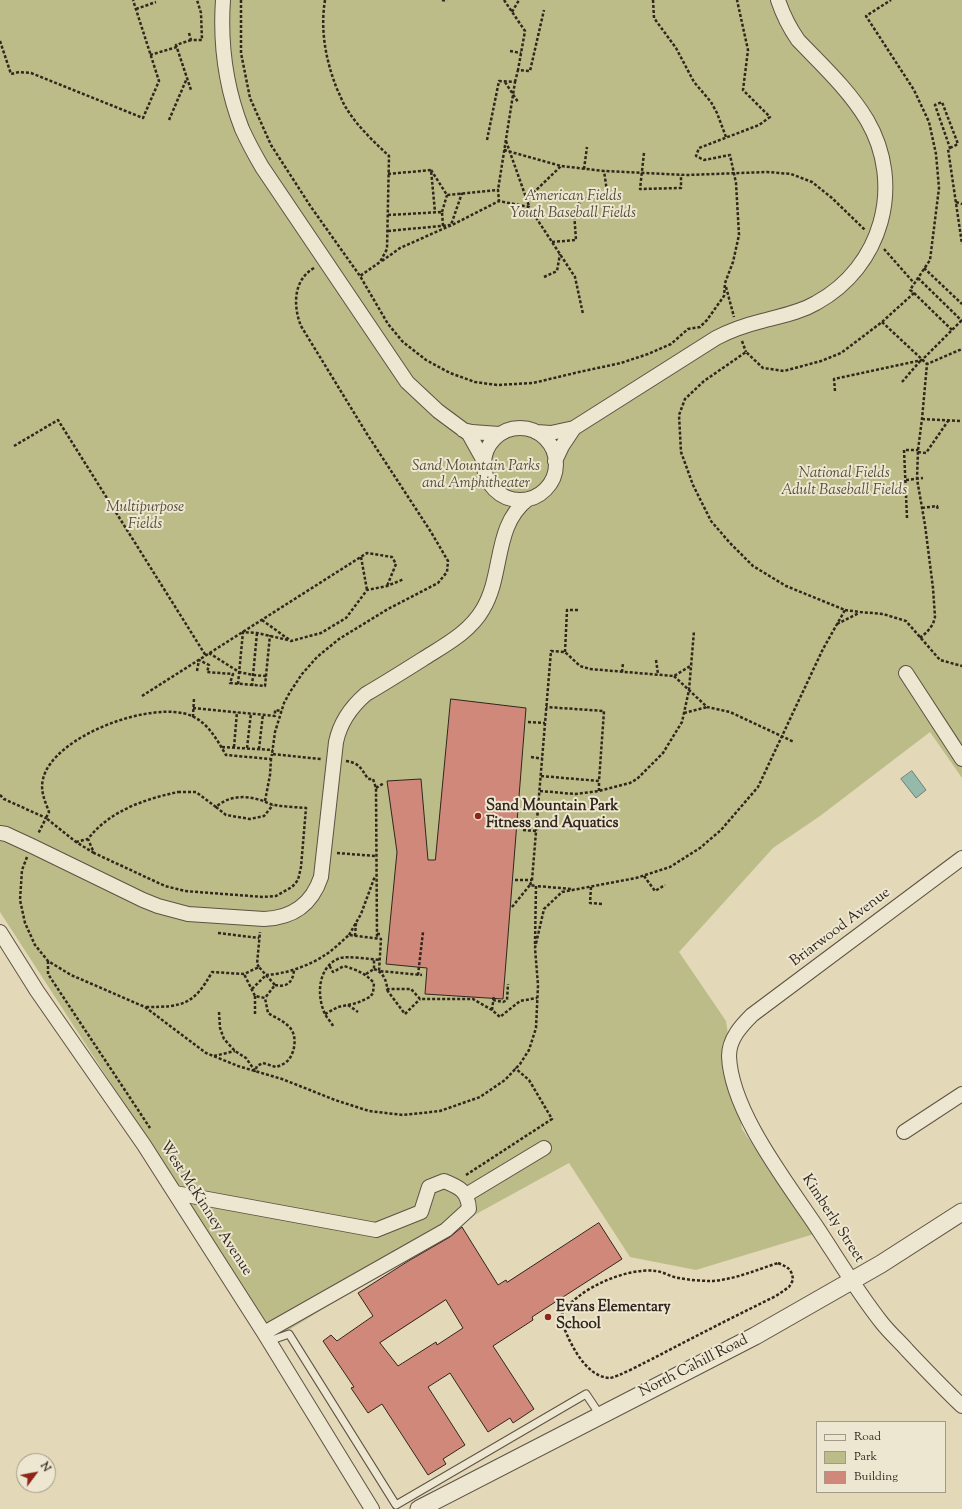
<!DOCTYPE html>
<style>
body{margin:0}
#map{position:relative;width:962px;height:1509px;overflow:hidden;background:#e3d8b7;font-family:"Sorts Mill Goudy",serif}
canvas{display:block}
.legend{position:absolute;left:816px;top:1421px;width:130px;height:72px;box-sizing:border-box;background:#ede6d0;border:1px solid #a29988;margin:0;padding:5px 7px;list-style:none;font-size:12px;color:#32261d}
.legend li{display:flex;align-items:center;gap:8px;height:20px}
.legend b{width:20px;border:1px solid #a29988}
.north{position:absolute;left:16px;top:1453px;width:40px;height:40px;box-sizing:border-box;background:#ede6d0;border:1px solid #a29988;border-radius:50%;rotate:58deg;font-size:11px;font-weight:700;line-height:16px;text-align:center;color:#32261d}
.north::after{content:'';display:block;margin:auto;width:14px;height:18px;background:#8f2418;clip-path:polygon(50% 0,100% 100%,50% 72%,0 100%)}
</style>
<div id="map">
<canvas width="962" height="1509"></canvas>
<ul class="legend">
<li><b style="height:5px;background:#ede6d0"></b>Road</li>
<li><b style="height:11px;background:#bcbc89"></b>Park</li>
<li><b style="height:11px;background:#d0887a"></b>Building</li>
</ul>
<div class="north">N</div>
</div>
<script>
const c = document.querySelector('canvas').getContext('2d');
c.lineJoin = 'round';
function paint(path, color) { c.fillStyle = color; c.fill(path, 'evenodd'); }
function stroke(path, color, width, dash) { c.strokeStyle = color; c.lineWidth = width; c.lineCap = dash ? 'butt' : 'round'; c.setLineDash(dash || []); c.stroke(path); }
function drawText(font, color, halo, rows, align = 'center') {
  c.font = font + ' "Sorts Mill Goudy",serif'; c.lineWidth = 4; c.setLineDash([]); c.textBaseline = 'middle'; c.strokeStyle = halo; c.fillStyle = color; for (const [text, x, y, turn = 0] of rows) {
    c.save(); c.translate(x, y); c.rotate((+turn || 0) * Math.PI / 180); c.textAlign = isNaN(turn) ? turn : align; if (halo) c.strokeText(text, 0, 0); c.fillText(text, 0, 0); c.restore();
  }
}
const green = new Path2D(`
 M0,0H962V778L930,732L820,816L773,848L679,952L726,1021L742,1129L814,1234L696,1270L630,1257L569,1163L478,1213L276,1338L0,912Z`);
const water = new Path2D(`
 M912,771L926,790L916,798L901,779Z`);
const building = new Path2D(`
 M451,699L526,708L503,999L425,994L427,968L386,964L397,852L387,781L421,779L428,860H435Z
 M599,1223L622,1259L532,1317L533,1320L493,1346L534,1409L513,1423L510,1418L488,1432L450,1373L428,1387L465,1445L443,1459L446,1464L428,1475L382,1404L368,1413L351,1388L354,1387L323,1341L331,1335L337,1341L373,1316L358,1293L410,1260L450,1237L462,1227L498,1285L506,1280L507,1282ZM446,1300L463,1328L437,1345L436,1342L398,1366L380,1343Z`);
const path = new Path2D(`
 M241,0V53L250,98L271,145L311,207L360,276
 M325,0C320,31 326,61 337,89C340,95 342,101 345,106C356,125 373,141 389,156L387,249L380,262L360,276L388,324L403,342L426,360L450,373L475,382L497,385L533,383L579,372L621,363L648,354L671,344L688,329L700,327L707,320L724,296L725,283L733,262L739,235L736,183L730,155L704,160L696,156L699,148L759,125L770,117L743,90L748,50L737,0
 M442,0L447,1
 M504,0L525,31L518,70L530,71L544,10
 M653,0L654,18L676,48L694,82L711,102L717,113L726,137
 M136,9L156,2
 M512,12L519,0
 M189,33L191,40H202L201,13L197,0
 M191,40L176,45L191,90
 M0,41L11,74L19,72L31,73L143,118L159,81L133,0
 M510,51L521,53
 M150,55L177,47
 M505,82L518,102
 M515,82L518,70
 M169,120L187,78
 M487,140L499,81L515,82L498,190
 M506,141L529,206
 M950,148L958,144L942,102L935,105L950,148L948,149L962,244
 M504,150L561,166L604,171L687,175L767,172L791,174L812,182L832,198L865,230
 M644,153L640,189L681,188V175
 M584,169L587,147
 M431,170L447,195L498,190L499,201
 M388,174L431,170L435,212
 M526,200L561,166
 M956,202L962,204
 M442,212L447,195
 M388,215L442,212L443,226
 M388,231L451,225L462,193
 M552,242L576,240L574,212L582,199L608,198L604,171
 M884,249L914,283
 M382,261L400,248L454,224L499,201L529,207L575,277L583,314
 M314,268C293,280 293,306 301,326L367,434L431,532L448,561L447,572L438,583L388,609L339,639L317,657L302,674L290,692L284,703L275,732L272,754L321,759
 M924,268L962,304
 M544,277L557,271L560,254
 M918,278L962,321
 M726,287L734,317
 M914,293L952,330
 M882,322L927,364
 M742,341L746,352
 M902,382L921,360
 M835,391L834,379L922,360L962,320
 M922,419L962,421
 M14,446L58,420L206,656
 M918,452L926,453L948,421
 M906,480L923,478
 M922,508L937,506L938,510
 M907,518L904,450H918
 M361,557L367,590
 M845,610L860,612L883,614L906,621L940,660L962,666
 M262,620L291,641L321,633L346,618L367,590L387,586L404,579
 M837,624L859,613
 M920,638L927,632L933,624L935,617L933,588L925,525L917,479L918,450L922,419L927,364L962,349
 M565,652L567,610H578
 M209,653L239,672L253,675L266,676
 M656,660L658,674
 M197,671L199,660L209,665L207,672L233,674L230,683L265,686L270,635
 M622,672L623,663
 M674,676L707,707L730,712L794,742
 M238,684L243,632L257,633L288,640
 M252,686L257,633
 M142,696L367,553L392,557L396,564L387,586
 M193,708L275,716V710L282,711
 M684,713L707,707
 M193,717L194,698
 M528,722L545,723
 M222,747L273,750
 M234,747L237,712
 M247,748L251,713
 M259,749L263,714
 M531,757L543,759
 M346,761C359,763 361,768 368,779H373L376,788L377,939
 M541,776L599,781L604,711L546,707
 M376,788L384,783
 M540,791L575,794L599,791L630,783L637,779L663,753L682,722L689,690L694,631
 M599,791V781
 M178,792H196L216,807C228,796 245,795 260,800C265,801 270,805 275,805C285,807 296,807 306,808L301,867L298,880L292,887L276,896L263,897L185,891L165,886L94,853L88,839C109,811 145,799 178,792Z
 M0,795L4,799L46,818L38,834
 M265,801L270,775L271,759
 M216,807L226,815L250,819L264,816L273,805
 M523,830L536,831
 M76,842L88,839
 M94,853L76,842L46,818L49,812C45,801 40,791 43,779C53,736 153,699 192,716C209,724 217,740 226,755L271,759L272,754
 M337,853L376,856
 M27,857L22,870L20,900L25,923L35,945L48,961L71,975L145,1007L206,1053L238,1066L282,1079L335,1100L369,1111L403,1115L440,1111L480,1097L505,1080L520,1064L529,1050L536,1028L538,985L535,948L544,909L562,892L636,878L670,867L700,848L721,830L758,787L823,649L845,610L786,586L753,566L730,543L711,521L693,485L681,452L679,415L685,399L704,381L746,352L763,368L784,371L821,361L841,353L882,322L914,293L910,290L930,260L939,188L936,154L929,122L914,90L866,16L891,0
 M644,876L655,891L665,885
 M515,880H532
 M530,885L532,880L551,651L565,652L580,666L590,669L674,676L692,665
 M591,887L590,903L603,904
 M512,907L530,885L536,886
 M218,933L259,938
 M377,934H382
 M349,935L361,914L375,876
 M355,936L356,923
 M535,944L536,886L572,889
 M48,961V974L150,1128
 M259,967L257,964L260,932
 M374,969C383,972 387,981 387,989H411L420,999H473L492,1010L500,1017L520,1001L537,998
 M366,974L374,969V959
 M418,975L423,932
 M275,985C287,988 293,982 294,970
 M252,989L266,975L275,985L265,998
 M387,990L405,1014L420,999
 M493,1000L503,1002L507,1000L508,984
 M348,1005L358,1012
 M146,1007C182,1007 194,1005 212,972L244,974L259,967L266,975C285,974 309,966 325,955C333,950 341,942 349,935L381,939L379,971L422,975
 M492,1010L494,995
 M219,1012L220,1028L224,1039L235,1051L246,1058L255,1071L257,1066L263,1063L276,1067C279,1066 282,1065 285,1063C294,1057 298,1039 291,1029C286,1022 276,1018 268,1013L265,998L255,996L244,974
 M255,1014V996
 M325,1014L338,1007L357,1003L370,997L373,993L374,983C365,973 357,970 344,966L333,972L329,965
 M333,1026C331,1022 327,1018 325,1014C316,995 318,966 340,958C347,956 371,959 380,960
 M214,1056L235,1051
 M466,1175L552,1119L529,1080L515,1068
 M778,1263C788,1267 792,1269 793,1280L789,1287L776,1296C735,1316 694,1337 654,1358C645,1362 617,1378 609,1378C583,1376 567,1337 560,1317C574,1290 626,1267 656,1271C664,1272 671,1277 679,1278C689,1280 702,1281 713,1281C736,1279 756,1270 778,1263Z`);
const service = new Path2D(`
 M269,1341L289,1334L396,1505L586,1394L600,1415`);
const minor = new Path2D(`
 M223,0C220,43 226,88 242,129C248,142 255,155 262,167L407,382L438,411L469,434L484,461
 M484 464a36 36 0 1 1 72 0a36 36 0 1 1-72 0Z
 M463,430L472,432L499,434
 M536,432L551,433L574,428L716,338C731,330 746,325 762,321C780,316 799,313 816,303C882,267 905,185 867,120C849,90 822,65 798,40C789,27 783,15 778,0
 M555,461L562,446L574,428
 M906,673L962,759
 M0,833L6,834L32,846L143,900L158,906L188,914L264,919C293,918 312,904 321,877L336,742C340,723 351,707 366,694C385,683 404,671 423,659C445,645 470,632 483,609C504,574 493,526 528,499
 M962,858L752,1015C741,1026 729,1039 729,1056C731,1111 786,1181 816,1226C838,1259 858,1293 882,1323C890,1333 899,1341 907,1350C925,1369 943,1388 962,1406
 M0,932L37,991L144,1145L264,1333L372,1509
 M904,1132L962,1094
 M175,1193L376,1230L421,1212L429,1187L444,1181C459,1187 468,1191 469,1209L446,1230L264,1333
 M466,1195L544,1148`);
const tertiary = new Path2D(`
 M419,1509L755,1336L881,1264L962,1212`);
const markers = [
 [478,816,4,"#8f2418"],
 [548,1317,4,"#8f2418"]
];
const parkNames = [
 ["American Fields",573,197],
 ["Youth Baseball Fields",573,214],
 ["Sand Mountain Parks",476,467],
 ["and Amphitheater",476,484],
 ["National Fields",844,474],
 ["Adult Baseball Fields",844,491],
 ["Multipurpose",145,508],
 ["Fields",145,525]
];
const poiNames = [
 ["Sand Mountain Park",486,807],
 ["Fitness and Aquatics",486,824],
 ["Evans Elementary",556,1308],
 ["School",556,1325]
];
const streetNames = [
 ["Briarwood Avenue",841,928,-37],
 ["West McKinney Avenue",205,1209,57],
 ["Kimberly Street",832,1219,57],
 ["North Cahill Road",694,1367,-27]
];
paint(green, '#bcbc89');
paint(water, '#95baac');
stroke(water, '#6d7f73', 1);
paint(building, '#d0887a');
stroke(building, '#32261d', 1);
stroke(service, '#5e5244', 9);
stroke(minor, '#5e5244', 16);
stroke(tertiary, '#5e5244', 19);
stroke(path, '#32261d', 2.5, [3, 2]);
stroke(service, '#ede6d0', 7);
stroke(minor, '#ede6d0', 14);
stroke(tertiary, '#ede6d0', 17);
for (const [x, y, r, color] of markers) { const dot = new Path2D(); dot.arc(x, y, r, 0, 2 * Math.PI); c.fillStyle = color; c.fill(dot); stroke(dot, '#ede6d0', 1.5); }
drawText('italic 15px', '#544c38', '#ede6d0', parkNames);
drawText('bold 15px', '#32261d', '#ede6d0', poiNames, 'left');
drawText('15px', '#32261d', '#ede6d0', streetNames);
</script>
